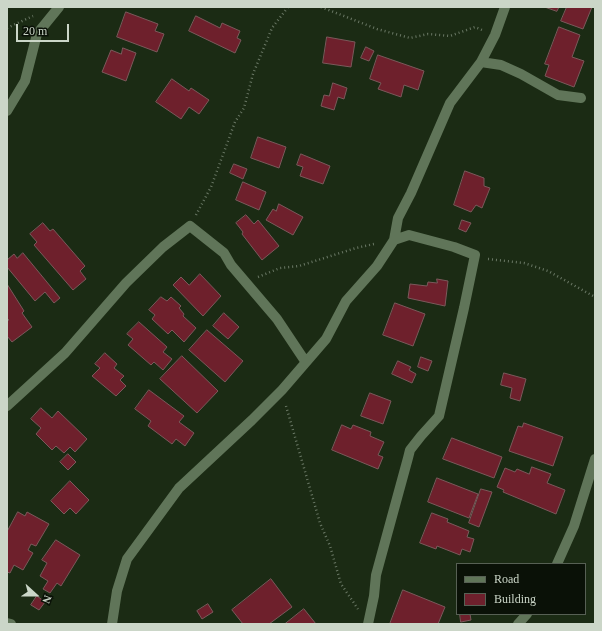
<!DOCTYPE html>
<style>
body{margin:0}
#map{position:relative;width:602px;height:631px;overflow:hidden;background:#1b2b14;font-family:Georgia,serif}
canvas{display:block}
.frame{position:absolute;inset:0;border:8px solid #cbd6c8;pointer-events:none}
.legend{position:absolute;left:456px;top:563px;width:130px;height:52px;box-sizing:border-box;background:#0a1107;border:1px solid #576054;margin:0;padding:5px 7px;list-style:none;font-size:12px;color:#cbd6c8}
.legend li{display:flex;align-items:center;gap:8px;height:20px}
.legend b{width:20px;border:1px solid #576054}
.north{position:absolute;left:16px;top:575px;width:40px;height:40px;-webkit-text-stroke:3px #0a1107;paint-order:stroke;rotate:111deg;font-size:11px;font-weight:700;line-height:16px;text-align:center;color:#cbd6c8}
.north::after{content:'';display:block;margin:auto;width:14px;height:18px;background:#cbd6c8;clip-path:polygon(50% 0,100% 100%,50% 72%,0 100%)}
.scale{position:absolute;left:16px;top:24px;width:53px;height:18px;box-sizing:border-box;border:2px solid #cbd6c8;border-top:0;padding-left:5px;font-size:12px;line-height:14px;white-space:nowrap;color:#cbd6c8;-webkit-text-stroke:3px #0a1107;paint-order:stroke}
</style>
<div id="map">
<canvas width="602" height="631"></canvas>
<div class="frame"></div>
<ul class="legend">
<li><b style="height:5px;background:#607559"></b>Road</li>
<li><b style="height:11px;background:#6e202c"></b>Building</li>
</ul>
<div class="north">N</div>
<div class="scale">20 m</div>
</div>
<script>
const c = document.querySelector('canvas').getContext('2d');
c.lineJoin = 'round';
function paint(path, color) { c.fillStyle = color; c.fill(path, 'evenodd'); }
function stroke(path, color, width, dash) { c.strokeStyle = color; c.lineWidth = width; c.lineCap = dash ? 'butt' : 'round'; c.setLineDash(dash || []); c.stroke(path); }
const building = new Path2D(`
 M545,7H559L557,11Z
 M567,7H592L583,29L561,21Z
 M126,12L158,24L155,31L164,34L157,52L117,37Z
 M196,16L220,28L222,23L240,31L237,38L241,40L235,53L189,31Z
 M559,27L580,35L572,57L584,61L574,87L545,76L549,65L545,64Z
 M327,37L355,42L351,67L323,63Z
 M366,47L374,51L369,61L361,58Z
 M123,48L136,53L126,81L102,72L111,50L121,54Z
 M378,55L424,71L418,90L404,85L401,97L378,89L381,83L370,79Z
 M172,79L189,91L191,88L209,100L199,114L189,107L181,119L156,102Z
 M333,83L347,88L344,99L338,97L334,110L321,106L324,95L329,96Z
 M258,137L286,147L279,168L251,158Z
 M301,154L330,166L323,184L300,176L303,167L297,165Z
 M234,164L247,169L243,179L230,173Z
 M465,171L484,178V186L490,188L482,208L476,205L471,212L454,205Z
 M243,182L266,192L259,210L236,200Z
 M279,204L303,217L293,235L266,220L273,209L276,211Z
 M246,215L254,224L258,220L279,246L262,260L242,234L243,232L236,223Z
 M462,220L471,223L466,232L459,229Z
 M43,223L50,231L53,229L85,266L80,271L86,279L73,290L34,245L37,242L30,234Z
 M23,253L60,298L54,303L45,292L35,301L7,267V260L14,254L17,258Z
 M200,274L221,296L203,316L173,285L181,277L189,285Z
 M437,279L448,281L445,306L408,298L410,284L427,286L428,282L437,283Z
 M7,284L24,311L22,313L32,327L12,342L7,336V321L9,320L7,318Z
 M161,297L167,301L171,297L181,306L179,308L184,314L183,316L196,328L184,342L172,330L168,334L152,319L155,315L149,310Z
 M395,303L425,314L413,346L383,335Z
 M224,313L239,327L228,339L213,326Z
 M139,322L167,347L163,352L172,359L163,370L154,362L151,365L128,345L133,339L127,334Z
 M207,330L243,361L225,382L189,350Z
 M105,353L117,364L114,368L124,376L120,380L126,386L116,396L92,376L100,368L95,364Z
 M182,356L218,391L197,413L160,379Z
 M421,357L432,361L428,371L418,367Z
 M398,361L411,367L409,370L416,374L412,383L392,374Z
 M504,373L526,379L520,401L510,398L512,388L501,385Z
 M149,390L184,416L179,422L194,433L185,446L176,439L172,444L148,426L151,421L135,409Z
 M370,393L391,401L383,424L361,416Z
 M41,408L52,418L58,411L87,439L75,452L70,447L64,453L56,446L52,450L36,434L41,428L31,419Z
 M524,423L563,437L553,466L509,451L518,426L522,427Z
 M342,425L351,429L353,425L371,432L370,436L384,442L378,455L383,457L378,469L332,450Z
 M452,438L502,457L494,478L443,459Z
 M68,454L76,462L68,470L60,462Z
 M532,467L551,474L547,483L565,490L556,514L503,492L504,490L497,487L505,468L515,472L517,469L529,474Z
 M437,478L478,494L469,518L428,502Z
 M70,481L89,500L76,514L70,508L64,514L51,501Z
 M481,489L492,492L479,527L469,523Z
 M18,512L25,516L27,512L49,524L36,546L31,544L28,550L33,553L23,570L14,565L10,573L7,572V532Z
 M432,513L448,519L447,522L469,531L467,537L474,539L470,552L462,549L460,555L437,546L436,549L420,543Z
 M56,540L80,555L61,586L57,583L50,593L43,589L48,581L40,576L47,563L42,560Z
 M271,579L292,607L269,624H243L232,610Z
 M403,590L445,607L438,624H390Z
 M37,596L45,602L39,610L31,605Z
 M208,604L213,612L202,619L197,611Z
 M304,609L316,624H285Z
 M460,614H470L471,620L461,622Z`);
const path = new Path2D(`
 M321,7L377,29L410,38L428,34L450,36L475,27L482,30
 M7,28L33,16
 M196,215L211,187L235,122L244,108L253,74L272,28L288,7
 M488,259L524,263L548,271L595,297
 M258,277L280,268L299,266L356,248L374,244
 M286,406L320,523L330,546L341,584L358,609`);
const minor = new Path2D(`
 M481,62L501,65L521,74L558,95L581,98
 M7,111L25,81L37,34L59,7
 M7,406L65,353L126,283L163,247L190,226L224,253L231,265L277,319L305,361
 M557,564L574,526L595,459
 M7,623L11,624
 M112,624L117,591L127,559L179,488L252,420L282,390L326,339L346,301L377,266L394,240L398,218L411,193L450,103L481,62L495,35L505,7
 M368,624L374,596L376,575L408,458L410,450L421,436L439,416L464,308L475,255L454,247L409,235L394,240
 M518,624L527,614`);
paint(building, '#6e202c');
stroke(building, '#7b595b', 1);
stroke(path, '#6a7865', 2.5, [1, 3]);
stroke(minor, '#607559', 10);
</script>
